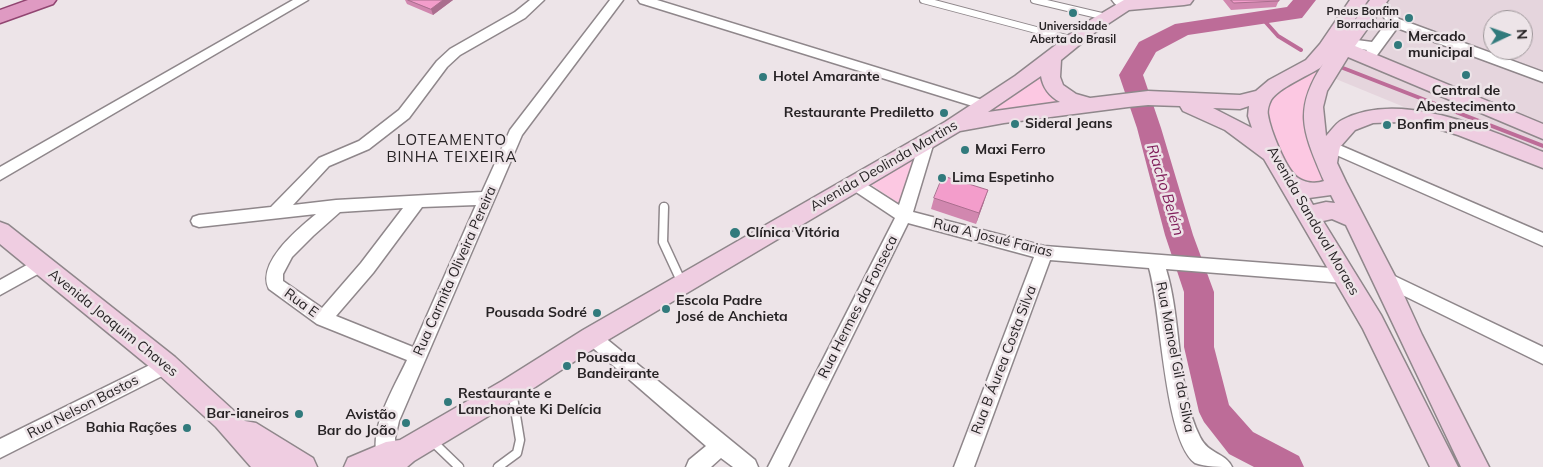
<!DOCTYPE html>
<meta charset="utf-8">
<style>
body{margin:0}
#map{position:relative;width:1543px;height:467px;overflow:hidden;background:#ede4e8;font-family:Mulish,sans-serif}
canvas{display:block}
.north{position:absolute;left:1483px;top:10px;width:50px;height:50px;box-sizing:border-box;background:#ede4e8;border:1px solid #9e979a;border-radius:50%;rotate:87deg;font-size:14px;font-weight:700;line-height:20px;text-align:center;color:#272325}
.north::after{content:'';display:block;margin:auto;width:18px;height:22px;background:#317a7c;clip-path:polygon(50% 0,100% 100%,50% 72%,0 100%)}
</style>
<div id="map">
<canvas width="1543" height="467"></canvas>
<div class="north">N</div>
</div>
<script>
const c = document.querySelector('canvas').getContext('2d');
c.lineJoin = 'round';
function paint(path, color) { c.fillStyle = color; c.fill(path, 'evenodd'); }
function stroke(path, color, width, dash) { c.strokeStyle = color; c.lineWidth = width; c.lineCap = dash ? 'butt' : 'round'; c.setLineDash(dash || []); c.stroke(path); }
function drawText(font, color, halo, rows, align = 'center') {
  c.font = font + ' Mulish,sans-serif'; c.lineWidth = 5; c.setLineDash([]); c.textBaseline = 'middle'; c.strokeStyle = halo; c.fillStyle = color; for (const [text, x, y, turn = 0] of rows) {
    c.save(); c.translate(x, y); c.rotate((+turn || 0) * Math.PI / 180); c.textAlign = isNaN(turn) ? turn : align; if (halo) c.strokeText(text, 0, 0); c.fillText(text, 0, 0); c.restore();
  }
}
const built = new Path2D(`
 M1360,0H1543V164L1314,70ZM1493,20H1523V50H1493Z`);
const green = new Path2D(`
 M1339,41L1311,92L1325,179L1313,183L1305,182L1291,174L1271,131L1267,116L1268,98Z
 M1043,76L1066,101L982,116Z
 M921,151L899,204L869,183Z`);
const stream = new Path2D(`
 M1261,17L1278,36L1301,50
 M1343,68L1543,146`);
const river = new Path2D(`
 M1293,0H1316L1302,18L1188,35L1156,52L1143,75L1161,128L1193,235L1214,292V347L1229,405L1253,432L1299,456L1304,467H1254L1229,454L1204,422L1199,412L1184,347V292L1165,235L1137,128L1119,75L1139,42L1175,24L1287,7Z`);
const laneFar1 = new Path2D(`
 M923,0L1074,40
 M1034,0L1106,17
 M664,208V206`);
const lane = new Path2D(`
 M664,207L663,242L682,283
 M432,441L459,467
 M498,467L517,453L520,440L512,391`);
const street = new Path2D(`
 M293,0H308L0,180V167Z
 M530,0H544L525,18L460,55L447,67L409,118L369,149L329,166L293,205L336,200L482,192L510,130L610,0H623L522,135L399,421L395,438L396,455L393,462L386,464L379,462C366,432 394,388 407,360L317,324L269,289C256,263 298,229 316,214L199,227L193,225L191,221L193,217L199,215L271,207L319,158L359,141L399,110L437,61L450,49L515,12ZM476,205L413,347L336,316L373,273L422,207ZM403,208L361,263L322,308L283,281V274L292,257L313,236L340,212Z
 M638,0H657L989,102L991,105L989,108H979L640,3Z
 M1112,0H1132L1130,8C1122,10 1116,6 1112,0Z
 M1372,0H1384L1399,19L1543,72V82L1397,28L1372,62H1362L1360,59L1367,50L1344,46L1342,43L1349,39L1372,42L1387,22Z
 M927,137L932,138L934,142L913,212L1044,246L1344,269L1350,271L1352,276L1350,281L1344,283L1166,269C1182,321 1176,389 1200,437C1208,454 1226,453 1232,467C1220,467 1205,467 1195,463C1164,440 1161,308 1149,268L1050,260L974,467H954L1034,257L908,223L788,467H768L895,218L850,188L847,184L850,180L855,178L860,180L899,205L920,142L922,138Z
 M1330,141L1543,233V246L1325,150L1323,146L1325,142Z
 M41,257L47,259L49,264L47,269L0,295V280Z
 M1384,271L1543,347V364L1378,283L1376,278L1378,273Z
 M592,329L598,332L755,460L758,467H733L721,458L711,467H686L689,460L706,446L586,342L583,337L586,332Z
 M166,357L172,359L175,365L172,371L0,458V439Z`);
const secondary = new Path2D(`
 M1124,0H1193L1190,4L1184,5L1129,10L1094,33L1061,60L1060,77L1063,85L1076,94L1090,98L1148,91L1240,95L1256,91L1269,80L1306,60L1320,44L1350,0H1368L1347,31L1370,0H1388L1355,46L1543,124V139L1348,57L1327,91L1323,107L1326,136C1331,131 1336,123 1342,120C1399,89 1488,129 1543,152V168L1458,135L1432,127L1400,122L1373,123L1355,130L1340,147L1339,151L1337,163L1346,182L1396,278L1422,335L1489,467H1461L1346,225L1332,219L1323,221L1381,315L1458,467H1430L1363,329L1264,159L1225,130L1183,111L1180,106L1148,105L1128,107L1004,123L960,131L601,344L520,397L414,461L407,467H344L348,458L386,442L400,440L502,381L583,330L945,122L1015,76L1082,25ZM1323,64C1292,111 1304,133 1324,181C1316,184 1305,183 1298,178C1286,170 1270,129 1268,115C1267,111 1269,104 1271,100C1279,88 1307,76 1320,68ZM1041,76C1043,88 1049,96 1060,102L988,112ZM1249,106L1248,116L1252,128L1213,108L1240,109ZM1331,195L1335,203L1326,202L1313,205L1309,198Z
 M0,222L8,225L175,357L245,421L256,423L313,458L317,467H251L216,427L157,373L0,244Z`);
const primary = new Path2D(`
 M28,0H56L53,4L0,23V10Z`);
const wall = new Path2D(`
 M405,0H453L433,15L407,4Z
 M1223,0H1279L1276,7L1231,10Z
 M934,198L984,202L976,224L931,209Z`);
const shadedWall = new Path2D(`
 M443,0H453L433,15L431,9Z
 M988,190L984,202L976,224L979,213Z`);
const building = new Path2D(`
 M408,0H443L431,9Z
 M1231,0H1279V1L1234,3Z
 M943,176L988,190L979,213L934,198Z`);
const markers = [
 [1073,13,5,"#317a7c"],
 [1409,18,5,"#317a7c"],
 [1398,45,5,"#317a7c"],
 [1466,75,5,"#317a7c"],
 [763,77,5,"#317a7c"],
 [944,113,5,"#317a7c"],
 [1015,124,5,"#317a7c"],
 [1387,125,5,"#317a7c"],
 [965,150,5,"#317a7c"],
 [942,178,5,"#317a7c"],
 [735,233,6,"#317a7c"],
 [666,309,5,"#317a7c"],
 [597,313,5,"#317a7c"],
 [567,366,5,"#317a7c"],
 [448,402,5,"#317a7c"],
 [299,414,5,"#317a7c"],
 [406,423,5,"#317a7c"],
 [187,428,5,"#317a7c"]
];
const farPoinames = [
 ["Pneus Bonfim",1399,12],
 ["Borracharia",1399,25],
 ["Universidade",1073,27,"center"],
 ["Aberta do Brasil",1073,40,"center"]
];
const poiNames = [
 ["Mercado",1408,37],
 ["municipal",1408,53],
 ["Hotel Amarante",773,77],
 ["Central de",1466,91,"center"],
 ["Abestecimento",1466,107,"center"],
 ["Restaurante Prediletto",934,113,"right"],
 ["Sideral Jeans",1025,124],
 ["Bonfim pneus",1397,125],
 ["Maxi Ferro",975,150],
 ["Lima Espetinho",952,178],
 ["Clínica Vitória",746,233],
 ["Escola Padre",676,301],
 ["José de Anchieta",676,317],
 ["Pousada Sodré",587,313,"right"],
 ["Pousada",577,358],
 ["Bandeirante",577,374],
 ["Restaurante e",458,394],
 ["Lanchonete Ki Delícia",458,410],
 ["Bar-ianeiros",289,414,"right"],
 ["Avistão",396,415,"right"],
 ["Bar do João",396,431,"right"],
 ["Bahia Rações",177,428,"right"]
];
const streetNames = [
 ["Avenida Deolinda Martins",884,166,-30],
 ["Avenida Sandoval Moraes",1313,221,60],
 ["Rua A Josué Farias",993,238,14],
 ["Rua Carmita Oliveira Pereira",455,271,-66],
 ["Rua E",301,303,36],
 ["Rua Hermes da Fonseca",858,307,-63],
 ["Avenida Joaquim Chaves",113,323,39],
 ["Rua Manoel Gil da Silva",1175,357,79],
 ["Rua B Áurea Costa Silva",1004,360,-69],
 ["Rua Nelson Bastos",83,407,-27]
];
const neighbourhoodNames = [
 ["LOTEAMENTO",452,140],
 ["BINHA TEIXEIRA",452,157]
];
const waterNames = [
 ["Riacho Belém",1165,190,73]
];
paint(built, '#e5d5dd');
paint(green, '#fcc8e2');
stroke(stream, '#bd6c98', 4);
paint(river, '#bd6c98');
stroke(laneFar1, '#8f878b', 8);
stroke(lane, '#8f878b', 11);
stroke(street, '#8f878b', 3);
stroke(secondary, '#8f878b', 3);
stroke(primary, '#914571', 3);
stroke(laneFar1, '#fff', 6);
stroke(lane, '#fff', 8);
paint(street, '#fff');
paint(secondary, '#efcde1');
paint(primary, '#df9ac2');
paint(wall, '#d187af');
paint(shadedWall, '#aa6e8e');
paint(building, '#f39dcb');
stroke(building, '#aa6e8e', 1);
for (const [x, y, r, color] of markers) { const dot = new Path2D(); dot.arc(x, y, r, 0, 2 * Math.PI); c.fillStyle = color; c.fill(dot); stroke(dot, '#ede4e8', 2); }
drawText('bold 11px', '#272325', '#ede4e8', farPoinames, 'right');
drawText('bold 14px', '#272325', '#ede4e8', poiNames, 'left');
drawText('14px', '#272325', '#ede4e8', streetNames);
c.letterSpacing = '1px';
drawText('15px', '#272325', '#ede4e8', neighbourhoodNames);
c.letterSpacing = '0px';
drawText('italic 15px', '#801e5b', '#ede4e8', waterNames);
</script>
